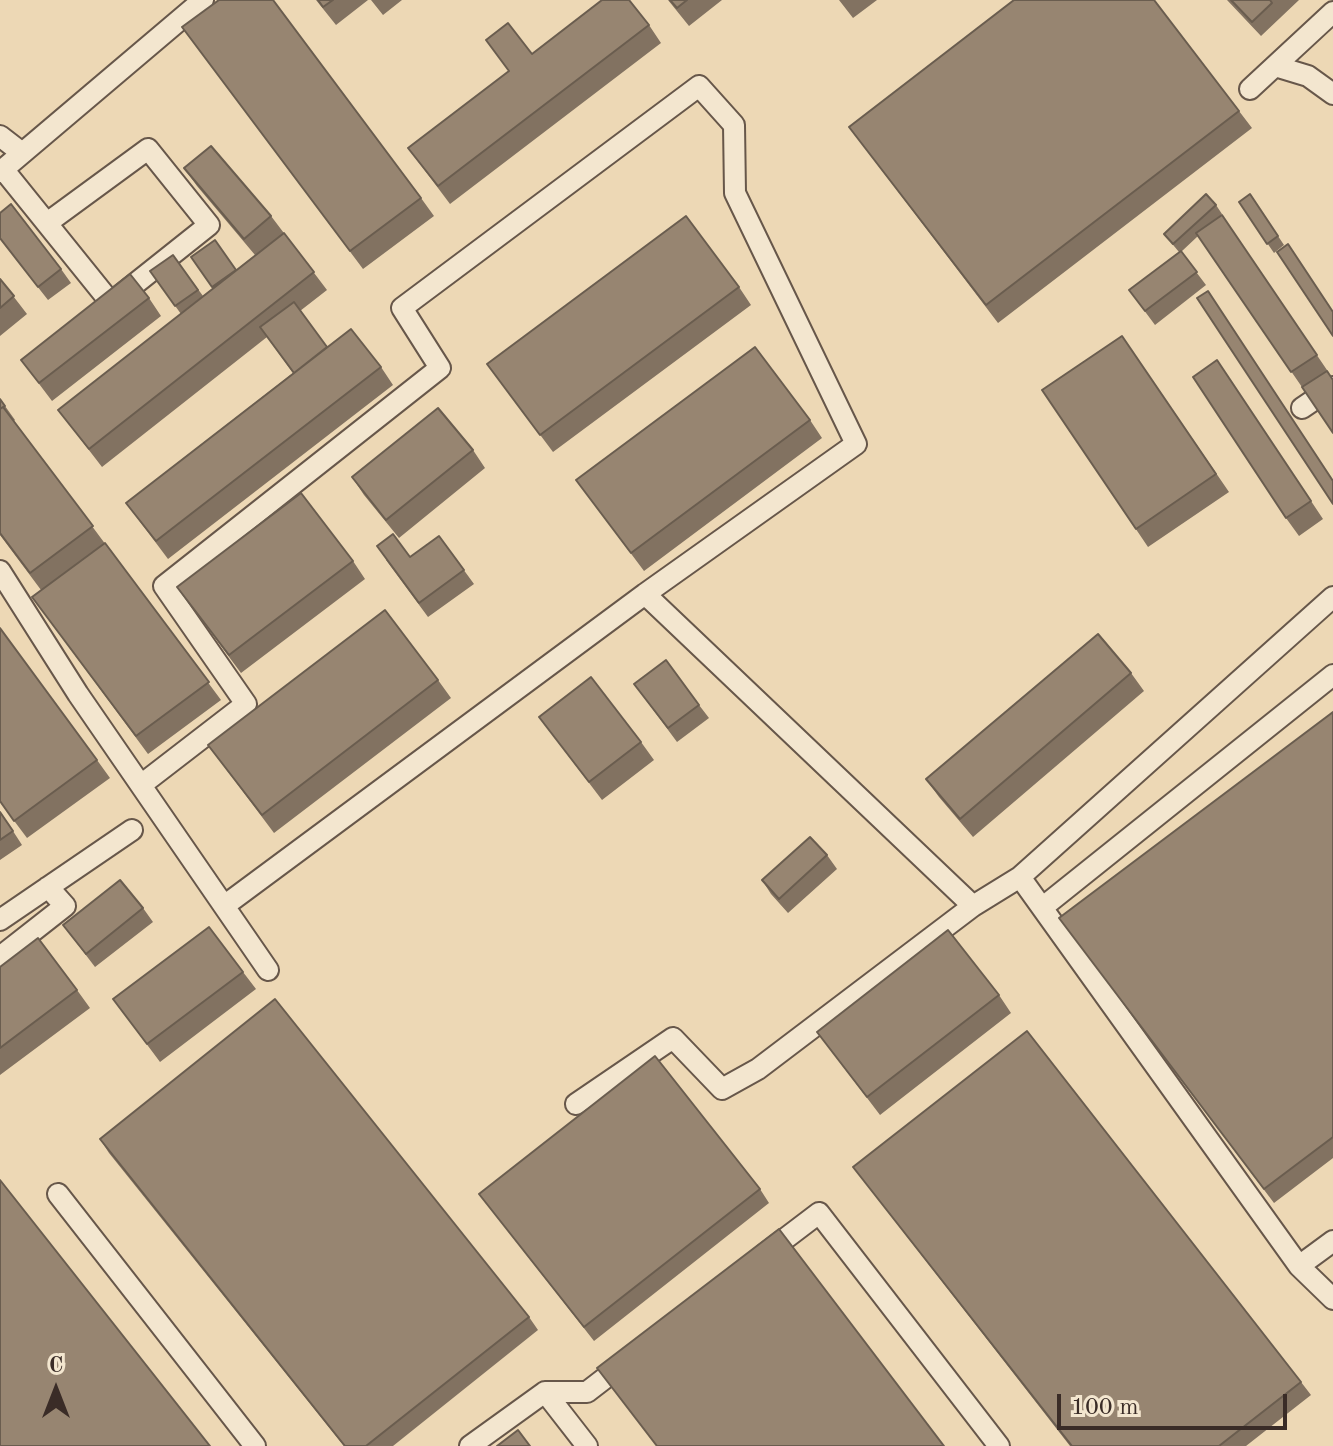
<!DOCTYPE html>
<meta charset="utf-8">
<style>
body{margin:0}
#map{position:relative;width:1333px;height:1446px;overflow:hidden;background:#edd8b5;font-family:"Old Standard TT",serif}
canvas{display:block}
.north{position:absolute;left:16px;top:1350px;width:80px;height:80px;-webkit-text-stroke:6px #f3e6cf;paint-order:stroke;rotate:0deg;font-size:22px;font-weight:700;line-height:32px;text-align:center;color:#3a2c27}
.north::after{content:'';display:block;margin:auto;width:28px;height:36px;background:#3a2c27;clip-path:polygon(50% 0,100% 100%,50% 72%,0 100%)}
.scale{position:absolute;left:1057px;top:1394px;width:230px;height:36px;box-sizing:border-box;border:4px solid #3a2c27;border-top:0;padding-left:10px;font-size:24px;line-height:28px;white-space:nowrap;color:#3a2c27;-webkit-text-stroke:6px #f3e6cf;paint-order:stroke}
</style>
<div id="map">
<canvas width="1333" height="1446"></canvas>
<div class="north">С</div>
<div class="scale">100 m</div>
</div>
<script>
const c = document.querySelector('canvas').getContext('2d');
c.lineJoin = 'round';
function stroke(path, color, width, dash) { c.strokeStyle = color; c.lineWidth = width; c.lineCap = dash ? 'butt' : 'round'; c.setLineDash(dash || []); c.stroke(path); }
function paint(path, color) { c.fillStyle = color; c.fill(path, 'evenodd'); }
const minor = new Path2D(`
 M1275,66L1308,76L1333,94
 M1250,89L1333,12
 M0,136L22,153
 M3,169L111,303L209,225L148,149L47,223
 M0,172L203,0
 M1302,408L1333,387
 M0,571L78,694L268,970
 M141,785L246,704L164,586L440,368L402,308L699,86L734,125L735,193L856,444L645,594
 M1020,877L1299,1266L1333,1299
 M224,906L645,594L973,906
 M1043,907L1333,675
 M0,920L132,830
 M0,957L65,906L48,887
 M576,1104L673,1038L722,1089L758,1069L973,906L1020,877L1333,597
 M58,1194L255,1446
 M765,1254L819,1213L999,1446
 M1299,1266L1333,1241
 M545,1392L587,1446
 M470,1446L545,1392H587L626,1362`);
const wall = new Path2D(`
 M316,0H368L336,25Z
 M371,0H402L383,15Z
 M668,0H722L689,26Z
 M839,0H877L853,18Z
 M1227,0H1299L1261,36Z
 M649,25L661,43L450,204L408,148L509,71L486,40L532,54Z
 M182,27L421,198L434,216L363,269Z
 M1239,111L1252,128L998,323L849,127Z
 M184,168L271,216L327,290L300,311L327,347L381,367L393,385L168,559L126,503L293,373L267,337L102,467L58,410L181,314L150,271L173,255L203,296L213,288L191,257L236,270L255,255L197,186Z
 M1250,194L1284,245L1274,253L1239,202Z
 M1216,205L1222,214L1218,218L1222,215L1329,373L1304,390L1198,236L1181,252L1206,285L1155,325L1129,290L1179,252L1164,234Z
 M0,213L61,269L71,283L48,300L0,239Z
 M0,279L27,314L0,336Z
 M739,287L751,305L553,452L487,364Z
 M149,298L161,316L52,401L21,360Z
 M1122,336L1229,492L1148,547L1042,390Z
 M1217,360L1323,519L1299,536L1286,518Z
 M0,399L15,420L14,421L221,700L148,754L32,597L41,590L0,535Z
 M810,420L822,438L644,571L576,480Z
 M473,450L485,468L399,538L364,495L352,477Z
 M439,536L474,584L428,617L386,560L410,557Z
 M353,561L365,579L241,673L177,587Z
 M1131,673L1144,691L973,837L939,797L926,779Z
 M438,680L451,698L274,833L208,745Z
 M634,684L699,705L709,718L677,742Z
 M1333,712V1158L1274,1203L1059,918Z
 M539,717L641,742L654,760L602,800Z
 M97,760L110,778L27,838L0,802Z
 M0,811L22,845L0,860Z
 M827,855L837,869L788,913L771,894L762,880Z
 M143,908L153,922L95,967L63,925Z
 M0,967L77,990L90,1008L0,1075Z
 M243,972L256,989L160,1062L113,999Z
 M999,995L1011,1013L880,1115L817,1032Z
 M100,1139L529,1317L538,1330L393,1446H344L109,1153Z
 M853,1167L1301,1382L1311,1395L1246,1446H1070Z
 M760,1189L769,1203L594,1341L479,1194Z`);
const building = new Path2D(`
 M219,0H273L421,198L350,251L182,27Z
 M318,0H333L323,7Z
 M602,0H629L649,25L438,186L408,148L509,71L486,40L508,23L532,54Z
 M670,0H687L677,8Z
 M1014,0H1154L1239,111L986,305L849,127Z
 M1231,0H1270L1272,3L1252,22Z
 M211,146L271,216L244,239L184,168Z
 M1206,194L1216,205L1173,244L1164,234Z
 M1250,194L1278,236L1267,244L1239,202Z
 M11,204L61,269L38,287L0,238V213Z
 M1222,215L1317,355L1291,372L1196,233Z
 M686,216L739,287L540,435L487,364Z
 M284,233L314,272L89,449L58,410Z
 M215,240L236,270L212,287L191,257Z
 M1288,244L1333,312V336L1277,252Z
 M1181,251L1197,272L1145,311L1129,290Z
 M173,255L198,290L175,306L150,271Z
 M130,274L149,298L39,383L21,360Z
 M0,279L14,296L0,308Z
 M1208,291L1333,481V504L1197,298Z
 M294,302L327,347L294,373L260,327Z
 M351,329L381,367L156,541L126,503Z
 M1122,336L1216,474L1136,529L1042,390Z
 M755,347L810,420L631,553L576,480Z
 M1217,360L1311,501L1286,518L1193,377Z
 M1327,371L1333,380V433L1302,387Z
 M0,399L5,406L0,409Z
 M3,407L93,526L30,573L0,533V409Z
 M438,408L473,450L386,520L352,477Z
 M301,493L353,561L229,655L177,587Z
 M393,534L410,557L439,536L464,570L419,603L377,546Z
 M105,543L209,682L136,736L32,597Z
 M385,610L438,680L262,815L208,745Z
 M0,628L97,760L14,821L0,801Z
 M1098,634L1131,673L960,819L926,779Z
 M666,660L699,705L668,728L634,684Z
 M591,677L641,742L589,782L539,717Z
 M1333,712V1137L1264,1189L1059,918Z
 M0,812L13,831L0,840Z
 M810,837L827,855L779,899L762,880Z
 M120,880L143,908L86,954L63,925Z
 M209,927L243,972L147,1044L113,999Z
 M948,930L999,995L867,1097L817,1032Z
 M38,938L77,990L0,1048V967Z
 M275,999L529,1317L366,1446H345L100,1139Z
 M1027,1031L1301,1382L1219,1446H1072L853,1167Z
 M655,1056L760,1189L584,1327L479,1194Z
 M0,1180L210,1446H0Z
 M779,1229L944,1446H657L597,1368Z
 M518,1430L530,1446H497Z`);
stroke(minor, '#67574a', 24);
stroke(minor, '#f3e6cf', 20);
paint(wall, '#827261');
paint(building, '#978571');
stroke(building, '#6a5d4f', 2);
</script>
